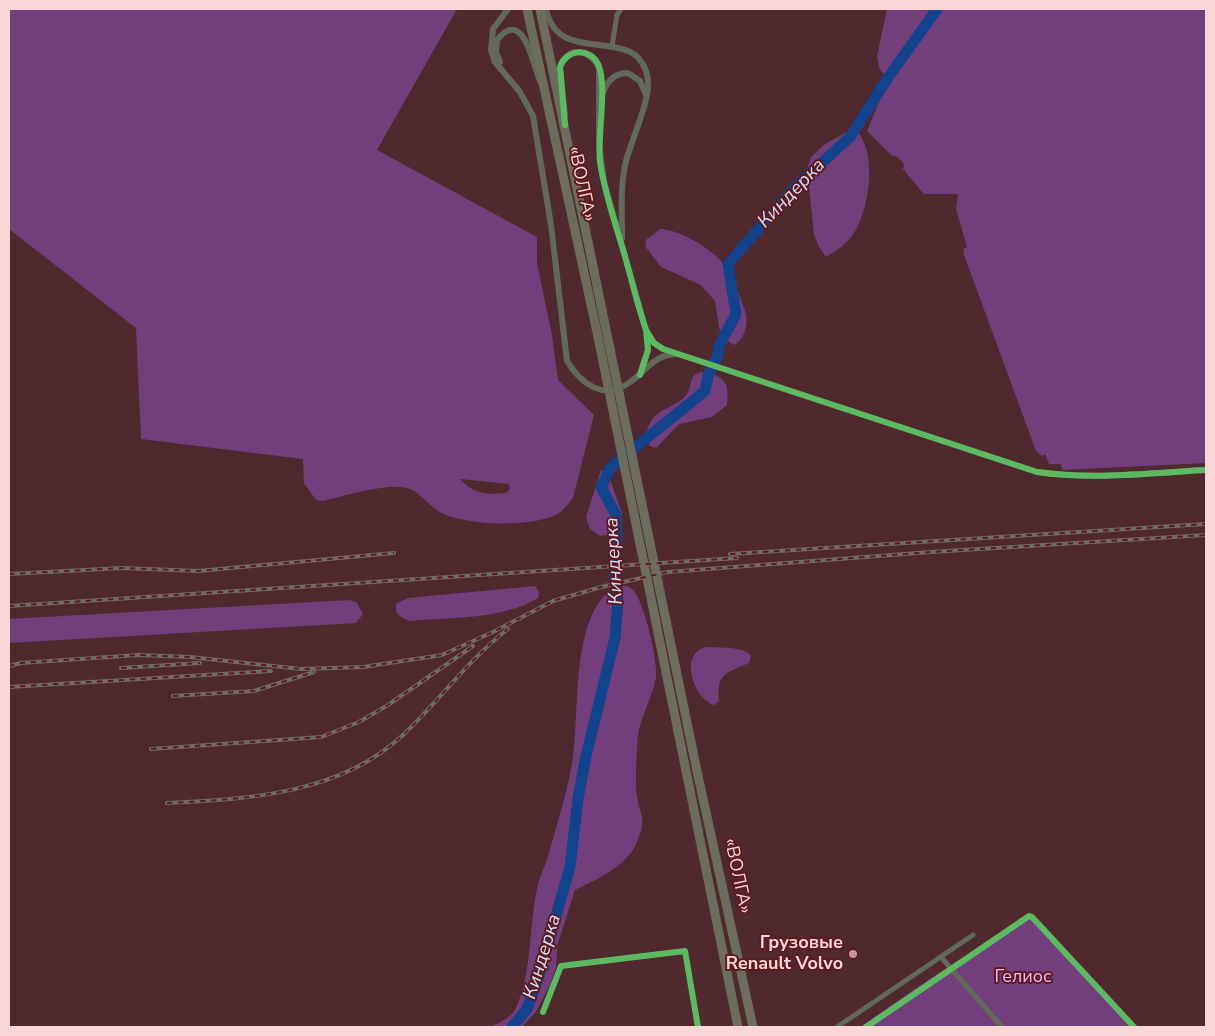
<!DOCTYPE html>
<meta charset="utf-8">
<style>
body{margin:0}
#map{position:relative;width:1215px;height:1036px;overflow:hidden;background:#50292e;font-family:"Nunito Sans",sans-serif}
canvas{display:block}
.frame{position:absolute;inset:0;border:10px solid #fad6d6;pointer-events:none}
</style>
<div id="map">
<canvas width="1215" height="1036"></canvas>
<div class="frame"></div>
</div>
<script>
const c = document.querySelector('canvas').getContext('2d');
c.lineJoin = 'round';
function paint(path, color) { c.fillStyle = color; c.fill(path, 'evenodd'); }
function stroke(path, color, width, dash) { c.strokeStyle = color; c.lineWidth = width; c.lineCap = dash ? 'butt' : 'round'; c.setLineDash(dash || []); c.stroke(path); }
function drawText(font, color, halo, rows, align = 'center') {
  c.font = font + ' "Nunito Sans",sans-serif'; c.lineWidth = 4; c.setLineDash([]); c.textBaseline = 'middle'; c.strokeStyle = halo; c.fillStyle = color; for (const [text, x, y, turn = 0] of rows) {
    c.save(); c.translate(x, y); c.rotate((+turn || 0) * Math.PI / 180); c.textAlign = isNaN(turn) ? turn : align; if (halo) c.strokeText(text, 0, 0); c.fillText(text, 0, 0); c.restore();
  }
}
const green = new Path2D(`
 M9,9H457L377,150L537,237V263L552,335L558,380L594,415L573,498C567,505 562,513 553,516C528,527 464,526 440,512C429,506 421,493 410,489C392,481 343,496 323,501L316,500L304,483L303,459L141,439L136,328L9,229ZM460,479L509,484L510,489L506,493C485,495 474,494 460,479Z
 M887,9H1206V463L1062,470L1061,464H1049L1045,454L1042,456L1036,451L964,255L963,249L967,247L956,209L958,194H924L903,169L904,164L898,157L891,155L867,131L888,80L879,68L877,56Z
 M854,128C878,149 870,207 855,231C848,243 838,250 826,257L819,247L814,235L807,169L811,157L825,144Z
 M660,229C679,230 702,244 716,256C727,264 743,301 746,315C748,325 744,340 734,345L723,338L719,327L715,301L701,285L661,267L645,246L646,240Z
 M701,372C724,375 730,382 727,405L712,417L679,424L656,448L650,446C647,437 645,432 650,423C657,407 682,407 689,390C692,381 690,375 701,372Z
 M601,470L607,471L622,513L621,526L612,534L600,536L590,529L586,517Z
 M535,586L539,592L538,598C502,620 451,617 410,621C400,617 395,615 396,604L408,598Z
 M616,586C622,586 629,585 633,590C644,601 658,661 656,677C653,697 641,715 638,735C636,752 636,771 636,788C638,817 650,815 635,846C624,868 595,880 575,890L557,946L556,968L549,987L535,1013L522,1027H489C498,1024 512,1017 516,1008C532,973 529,926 537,889C539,877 545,867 548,856C557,824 568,790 573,757C580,711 570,613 616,586Z
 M350,600L357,603L363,614L356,623L9,643V619Z
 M706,647C719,648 745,646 751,656L749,663C727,673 716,673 719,701L714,705C694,699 678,654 706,647Z
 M1031,913L1137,1027H860L922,984Z`);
const river = new Path2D(`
 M892,72L937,9
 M512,1027L527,1009L537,982L570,867L578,799L586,756L615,638L618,600L614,578L617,536L616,515L601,487L611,467L705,391L708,376L718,355L719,346L736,314L728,264L796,186L850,137L889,76`);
const minor = new Path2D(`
 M612,46L617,15L621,9
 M941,957L1002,1027
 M543,1012L561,966L685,951L698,1027
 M837,1027L973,935
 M866,1027L1029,916L1032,917L1134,1027`);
const tertiary = new Path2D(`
 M508,9L493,29L491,50L495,62L520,92L533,116L551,225L567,361C581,384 605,402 630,382C641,375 649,363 660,358C665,355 671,355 675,354
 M546,9C559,71 639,19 648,80C651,98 631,141 626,161C620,185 622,213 622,238
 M500,62L496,52L497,40C524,6 533,66 540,81
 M603,93C607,81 615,73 628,73L640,81L646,95
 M565,116L560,67C567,44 593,50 599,69V145L604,182L646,330L648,350L641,371
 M646,330L654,343L663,349L1037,472C1093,480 1150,473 1206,470`);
const trunk = new Path2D(`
 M527,9L598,337L738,1027
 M540,9L697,771L753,1027`);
const rail = new Path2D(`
 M730,554L1206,524
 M9,574L122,568L198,571L394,553
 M9,606L737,558
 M9,666L21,663L138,655L190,657L301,669L363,667L442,655L493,632L553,601L601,587L668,572L931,552L1206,535
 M121,668L200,663
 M9,687L271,671
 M173,696L254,691L314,672
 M151,749L321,737L359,722L388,705L473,646
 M167,803C250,799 340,794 403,735C439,701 469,659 508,629`);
const cycleway = new Path2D(`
 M565,125L560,67C566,49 590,47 598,64C608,85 597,136 600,162C604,190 613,216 621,243C630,272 636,301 646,330L648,350L640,375
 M646,330L654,343L663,349L1037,472C1093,480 1150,473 1206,470
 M543,1012L561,966L685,951L698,1027
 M866,1027L1029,916L1032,917L1134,1027`);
const markers = [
 [853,954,5,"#be999b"]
];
const streetNames = [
 ["«ВОЛГА»",581,184,78],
 ["«ВОЛГА»",737,876,78]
];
const poiNames = [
 ["Грузовые",843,944],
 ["Renault Volvo",843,965]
];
const parkNames = [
 ["Гелиос",1023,978]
];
const waterNames = [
 ["Киндерка",792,194,-46],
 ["Киндерка",615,561,-93],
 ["Киндерка",543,957,-73]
];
paint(green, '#733e7c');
stroke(river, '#12438c', 11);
stroke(minor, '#636959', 5);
stroke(tertiary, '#636959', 6);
stroke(trunk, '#6c6d5c', 9);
stroke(rail, '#706b63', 4);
stroke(rail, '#5f1a21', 2, [5.5]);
stroke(cycleway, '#5cba63', 6);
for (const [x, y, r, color] of markers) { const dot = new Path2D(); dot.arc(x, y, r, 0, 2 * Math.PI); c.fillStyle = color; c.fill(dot); stroke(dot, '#5f1a21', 2); }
drawText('18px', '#fad6d6', '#5f1a21', streetNames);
drawText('bold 18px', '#fad6d6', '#5f1a21', poiNames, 'right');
drawText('18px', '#ecbafb', '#5f1a21', parkNames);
drawText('italic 19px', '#d3e1f7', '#5f1a21', waterNames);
</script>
